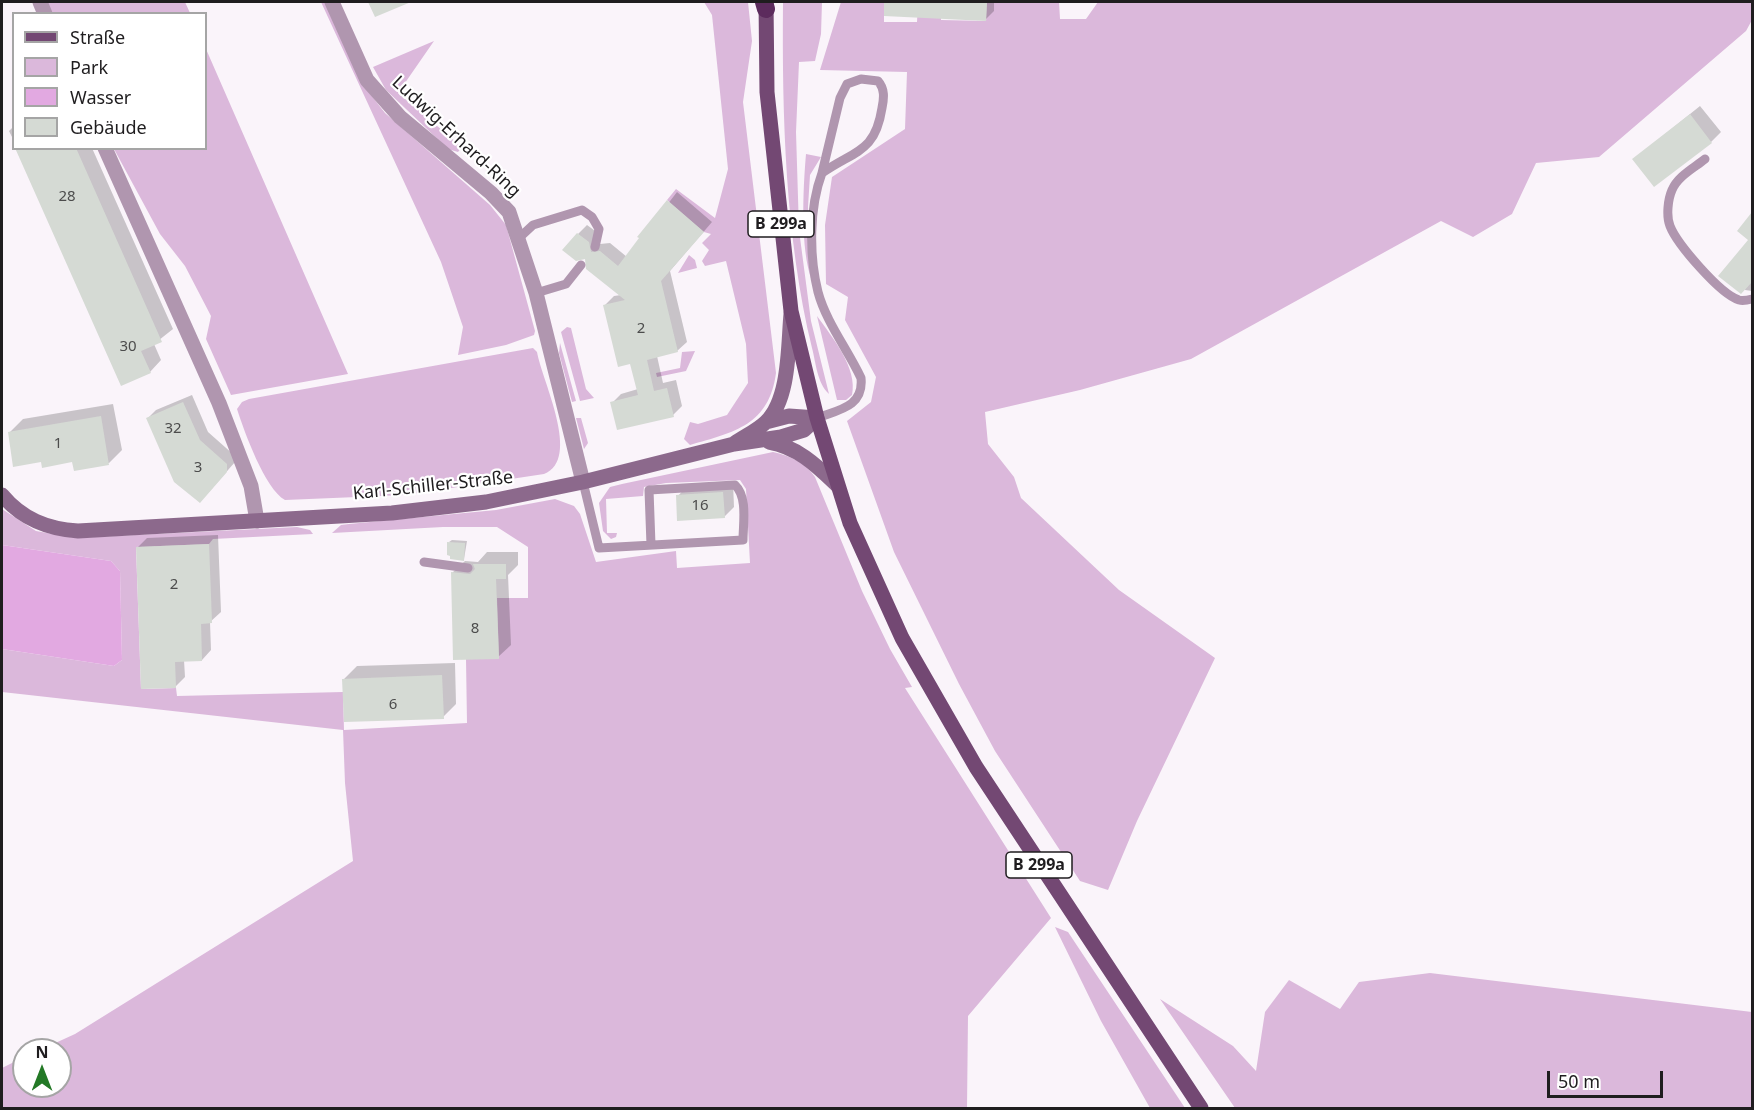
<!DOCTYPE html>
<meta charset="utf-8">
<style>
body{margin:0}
#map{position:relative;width:1754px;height:1110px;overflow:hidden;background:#faf4fa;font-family:"Noto Sans",sans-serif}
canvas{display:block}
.frame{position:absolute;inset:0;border:3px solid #1f1d1f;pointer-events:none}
.legend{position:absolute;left:12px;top:12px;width:195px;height:138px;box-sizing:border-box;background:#fff;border:2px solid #a5a5a5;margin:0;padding:8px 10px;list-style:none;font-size:18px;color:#1f1d1f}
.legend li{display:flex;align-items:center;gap:12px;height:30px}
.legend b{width:30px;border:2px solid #a5a5a5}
.north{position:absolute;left:12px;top:1038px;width:60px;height:60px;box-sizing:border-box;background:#fff;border:2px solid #a5a5a5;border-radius:50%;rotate:0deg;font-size:16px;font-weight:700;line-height:24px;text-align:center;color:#1f1d1f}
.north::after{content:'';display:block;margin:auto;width:21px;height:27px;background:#237926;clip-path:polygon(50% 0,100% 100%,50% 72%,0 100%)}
.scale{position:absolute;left:1547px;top:1071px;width:116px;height:27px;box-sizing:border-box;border:3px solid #1f1d1f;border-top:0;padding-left:8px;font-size:18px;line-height:21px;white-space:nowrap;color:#1f1d1f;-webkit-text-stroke:4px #fff;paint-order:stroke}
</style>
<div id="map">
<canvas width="1754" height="1110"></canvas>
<div class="frame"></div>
<ul class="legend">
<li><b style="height:8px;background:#734873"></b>Straße</li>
<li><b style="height:16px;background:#dbb8db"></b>Park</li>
<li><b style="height:16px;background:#e2a9e1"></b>Wasser</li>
<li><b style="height:16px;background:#d5dad4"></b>Gebäude</li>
</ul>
<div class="north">N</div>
<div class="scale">50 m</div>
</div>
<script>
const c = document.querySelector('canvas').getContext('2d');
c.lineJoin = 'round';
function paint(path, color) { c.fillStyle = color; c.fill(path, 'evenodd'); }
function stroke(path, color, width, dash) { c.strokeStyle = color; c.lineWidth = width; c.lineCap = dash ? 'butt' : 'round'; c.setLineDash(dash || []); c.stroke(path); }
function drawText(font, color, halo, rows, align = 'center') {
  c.font = font + ' "Noto Sans",sans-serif'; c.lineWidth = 4.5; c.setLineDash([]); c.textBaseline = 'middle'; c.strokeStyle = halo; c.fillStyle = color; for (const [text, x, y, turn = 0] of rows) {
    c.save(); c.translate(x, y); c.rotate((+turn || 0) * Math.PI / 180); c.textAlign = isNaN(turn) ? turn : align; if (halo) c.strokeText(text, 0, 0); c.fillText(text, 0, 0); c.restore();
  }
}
const green = new Path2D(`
 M46,2H185L190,13H51Z
 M321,2H326L364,86L385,113L490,205L506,225L535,331L534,335L506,345L458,355L463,327L441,262Z
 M704,2H748L752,41L743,102L776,373C769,425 735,432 690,445L684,439L690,422L698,424L727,415L748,383L746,344L726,261L705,266L702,261L709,250L702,243L711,234L704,232L667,200L676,189L715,218L728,169L712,15Z
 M783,2H822L821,34L815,61L799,62L796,132L799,230L811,321L829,394C817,383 816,363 812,348C785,236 782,116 783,2Z
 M841,2H884V22H917L918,2H941V20L986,21L987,2H1059L1060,19H1086L1098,2H1752V20L1746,31L1599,157L1536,163L1512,214L1473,237L1441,221L1191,359L1080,390L985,412L988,444L1014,477L1021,498L1119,590L1215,658L1137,821L1108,890L1080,881L995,751L959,684L894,552L847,421L871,402L876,377L845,320L848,297L826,284L825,225L832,177L905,129L907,72L820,70Z
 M434,41L398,93L462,147L458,152L448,149L386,90L373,67Z
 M206,49L348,374L231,395L206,339L211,316L185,266L160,234L114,149L206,148Z
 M806,154L821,157L810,175L808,207L812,281C800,249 803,189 806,154Z
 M689,255L695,260L697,268L678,273Z
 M817,316C832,337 858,368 852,395L846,400H837Z
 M567,327L571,328L586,389L594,398L580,401L561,332Z
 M560,343L576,401L572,402L559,353Z
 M533,348L537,352C542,381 582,459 544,474L405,495L285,500C265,489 244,431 237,409L242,402L249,399Z
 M695,351L686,371L657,377L656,373L680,368L682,352Z
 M576,418H581L588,443L584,449Z
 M773,452C790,456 805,462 815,477L862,591L890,649L912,687L905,688L1051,918L968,1016L967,1108H2V1068L24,1057V1086H60V1050H40L75,1034L353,861L345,783L343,730L2,692V649L114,666L122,660L120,571L111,561L2,545V509L36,531L75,538L297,527L310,530L313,534L213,539L209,544L136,547L141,689L176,688L177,696L343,692L344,730L467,723L466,659L499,658L497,598H528V547L497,527H443L332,533L341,525L349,524L496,510L555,499L574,506L580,514L596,562L676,551L677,568L750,563L746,489L740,480L666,483L644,487L643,496L606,499L607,533H617L616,537L611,539L603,531L599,503L610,487L622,484Z
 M1055,927L1068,932L1185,1108H1150L1101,1021Z
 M1430,973L1752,1012V1108H1235L1160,999L1233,1046L1256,1071L1265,1012L1289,980L1340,1009L1359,982Z`);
const water = new Path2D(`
 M2,545L111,561L120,571L122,660L114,666L2,649Z`);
const shadow = new Path2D(`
 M370,2H408L375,15Z
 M886,2H994V11L986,19L885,15Z
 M1700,106L1721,132L1711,142L1634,159Z
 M14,126V141L9,131Z
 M17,148H92L173,329L154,344L161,360L150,372Z
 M677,192L712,222L670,271L687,342L677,351L657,356L663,383L676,380L682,406L673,415L612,403L621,394L638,389L631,362L605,305L614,296L621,295L578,234L587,225L598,233L600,244L610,243L627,257Z
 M1752,215V291L1745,290L1750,239L1739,231Z
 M192,395L208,432L234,455L235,462L208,493L148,418L156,410Z
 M113,404L122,450L109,463L42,461L10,432L23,419Z
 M733,483L734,507L724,517L678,496L687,486Z
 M218,535L221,612L210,622L211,650L202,660H184L185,677L175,687L137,548L147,538Z
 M452,540L467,541L464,559L449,542Z
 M487,552H518V565L508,575L511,645L498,657L452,573L465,561L478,562Z
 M455,663L456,704L443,717L344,679L357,666Z`);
const building = new Path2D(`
 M368,2H411L375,17Z
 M884,2H987L986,21L884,16Z
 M1690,114L1712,143L1654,187L1632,159Z
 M15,148H76L162,342L141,351L151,373L121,386Z
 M667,200L704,232L661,281L678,352L647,360L654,391L667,388L674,417L617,430L610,402L638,395L630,364L618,367L603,305L625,300L586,269L585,259L576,261L562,250L577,233L589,242L591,252L600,251L618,266L639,238L637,237Z
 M1752,212V282L1741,294L1718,276L1748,240L1737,231Z
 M183,402L200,440L227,464V472L200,503L174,482L146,418Z
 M101,416L109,465L74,471L72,462L42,468L41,462L13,467L8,432Z
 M723,492L725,518L677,521L676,495Z
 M447,542L465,543L464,561L450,559V556L447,555Z
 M209,544L212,623L201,624L202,661L175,662L176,688L141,689L136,547Z
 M473,564H506V579H496L499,659L453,660L451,572L470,574L475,569Z
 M442,675L444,719L344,722L342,679Z`);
const lane = new Path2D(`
 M1705,159C1694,168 1678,176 1672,190C1668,199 1666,216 1670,226C1677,244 1720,294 1739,300C1743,301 1748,300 1752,299
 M519,238L533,225L582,210L592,217L599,229L595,247
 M536,293L566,284L581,265
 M817,418C838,410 864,407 861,378C848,350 826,322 818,292C809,256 809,208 822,173C855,150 875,153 882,108C884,98 885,89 878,81L861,79L847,84L840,98L822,173
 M583,482L599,548L743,540C743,524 748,497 735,485L649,490L651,545
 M424,562L468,568`);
const street = new Path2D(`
 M40,2L45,14
 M332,2L367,80L400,117L491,193L509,212L536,293L583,482
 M105,148L219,403L251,486L257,521`);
const secondary = new Path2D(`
 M766,422L789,416L817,418
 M769,442C798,447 817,466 837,485
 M735,443C745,436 758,430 766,422C790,399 788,345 791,314
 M2,495C22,519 47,529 78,531L392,513L486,502L583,482L734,444L781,437L804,430L817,418`);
const primary = new Path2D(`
 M766,2L767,92L791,311L817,418L850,523L902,638L976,767L1201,1108`);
const highway = new Path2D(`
 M764,2L766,9`);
const numberNames = [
 ["28",67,197],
 ["2",641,329],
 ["30",128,347],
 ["32",173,429],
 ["1",58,444],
 ["3",198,468],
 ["16",700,506],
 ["2",174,585],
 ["8",475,629],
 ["6",393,705]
];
const shields = [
 [781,224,66],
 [1039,865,66]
];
const shieldNames = [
 ["B 299a",781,224],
 ["B 299a",1039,865]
];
const streetNames = [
 ["Ludwig-Erhard-Ring",456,137,43],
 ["Karl-Schiller-Straße",433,486,-6]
];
paint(green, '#dbb8db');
paint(water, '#e2a9e1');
paint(shadow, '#0003');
paint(building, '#d5dad4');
stroke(lane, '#b096af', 9);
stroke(street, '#b096af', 15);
stroke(secondary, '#8c698c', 15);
stroke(primary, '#734873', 15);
stroke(highway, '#5c2b5d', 18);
drawText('15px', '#4c4c4c', null, numberNames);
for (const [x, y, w] of shields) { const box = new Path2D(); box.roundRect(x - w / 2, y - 13, w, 26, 4.5); c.fillStyle = '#fff'; c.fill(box); stroke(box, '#1f1d1f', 1.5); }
drawText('bold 16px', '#1f1d1f', null, shieldNames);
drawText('18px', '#1f1d1f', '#fff', streetNames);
</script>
